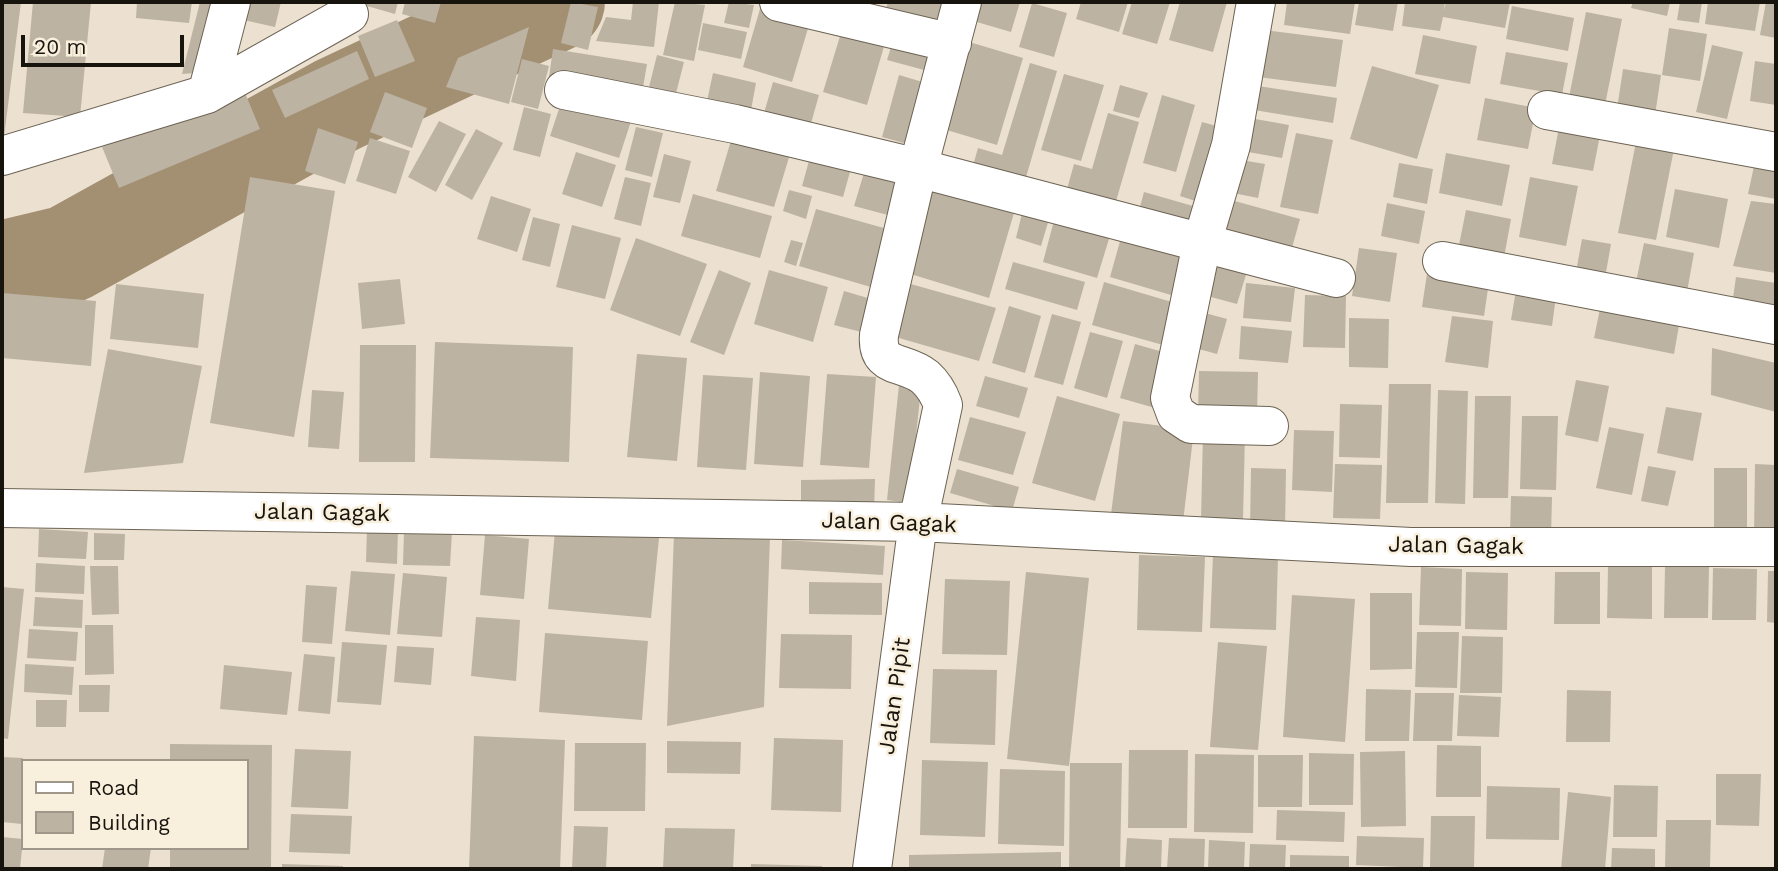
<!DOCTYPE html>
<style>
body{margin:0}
#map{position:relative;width:1778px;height:871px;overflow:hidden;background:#ece1d0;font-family:"Work Sans",sans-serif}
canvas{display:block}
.frame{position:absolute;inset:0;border:4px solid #17130d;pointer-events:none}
.legend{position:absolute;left:21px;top:759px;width:228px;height:91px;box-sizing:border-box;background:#f9efdd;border:2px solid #9f978a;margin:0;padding:9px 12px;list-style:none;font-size:21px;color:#17130d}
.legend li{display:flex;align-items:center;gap:14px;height:35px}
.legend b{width:35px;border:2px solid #9f978a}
.scale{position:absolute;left:21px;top:35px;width:163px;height:32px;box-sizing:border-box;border:4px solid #17130d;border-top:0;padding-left:9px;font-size:21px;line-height:24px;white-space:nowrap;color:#17130d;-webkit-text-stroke:5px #f9efdd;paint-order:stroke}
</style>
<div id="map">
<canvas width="1778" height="871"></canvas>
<div class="frame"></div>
<ul class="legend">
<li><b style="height:9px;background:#fff"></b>Road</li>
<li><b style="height:19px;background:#bdb3a2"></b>Building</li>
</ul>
<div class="scale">20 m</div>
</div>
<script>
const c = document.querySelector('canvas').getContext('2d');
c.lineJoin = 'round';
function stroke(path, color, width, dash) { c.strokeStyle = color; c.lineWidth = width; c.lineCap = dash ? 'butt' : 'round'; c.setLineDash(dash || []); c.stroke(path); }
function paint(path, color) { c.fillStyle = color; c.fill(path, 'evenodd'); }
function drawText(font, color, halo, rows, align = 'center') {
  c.font = font + ' "Work Sans",sans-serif'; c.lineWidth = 5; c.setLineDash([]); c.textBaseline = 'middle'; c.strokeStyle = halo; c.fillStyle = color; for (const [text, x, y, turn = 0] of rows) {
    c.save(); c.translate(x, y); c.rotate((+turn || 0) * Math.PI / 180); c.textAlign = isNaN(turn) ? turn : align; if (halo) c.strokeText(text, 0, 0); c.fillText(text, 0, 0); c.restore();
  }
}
const river = new Path2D(`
 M2,270L68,254L337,105L556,2`);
const building = new Path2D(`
 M2,2H21L4,137H2Z
 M33,2H91L80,117L23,113Z
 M137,2H192L189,23L136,18Z
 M200,2H222L208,72L182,74Z
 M243,2H281L275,27L239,19Z
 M361,2H398L395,14L360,4Z
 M405,2H441L435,23L402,14Z
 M571,2L598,7L588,50L561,43Z
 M633,2H659L654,47L596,41L606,17L631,20Z
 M675,2L705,5L694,61L663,55Z
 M729,2L754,5L749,28L724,23Z
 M762,2L812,15L792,82L743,67Z
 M888,2H958L948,34L884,15Z
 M975,2H1020L1011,32L970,20Z
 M1081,2H1128L1119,32L1076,19Z
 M1132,2H1170L1157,44L1122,34Z
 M1180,2H1227L1213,52L1169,40Z
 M1287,2H1355L1350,34L1284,25Z
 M1359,2H1398L1393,31L1355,25Z
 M1405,2H1445L1444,11L1446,2H1510L1505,28L1443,17L1440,31L1402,26Z
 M1633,2H1670L1667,16L1631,8Z
 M1680,2H1702L1699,23L1677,20Z
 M1708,2H1760L1755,31L1705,24Z
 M1766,2H1776V38L1760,35Z
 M1032,3L1067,13L1054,57L1019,47Z
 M1512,6L1574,18L1568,51L1506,39Z
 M1586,12L1622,19L1604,110L1568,102Z
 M397,20L415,61L375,77L358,36Z
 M703,23L747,32L741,59L698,50Z
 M844,23L887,36L867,105L823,92Z
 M529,27L509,104L446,87L458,58Z
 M1669,28L1707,34L1700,81L1662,75Z
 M1264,30L1343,40L1336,87L1258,77Z
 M895,34L946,48L939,74L887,60Z
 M1423,35L1477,46L1470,84L1415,74Z
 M966,41L1023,58L997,145L940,128Z
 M1712,45L1743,52L1727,119L1696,112Z
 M553,49L647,64L641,99L548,84Z
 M357,51L369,79L285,118L272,90Z
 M1506,52L1568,63L1562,95L1500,84Z
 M657,55L684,62L673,105L646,99Z
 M522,59L549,66L538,109L511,102Z
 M1755,61L1776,64V105L1750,101Z
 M1030,63L1057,71L1022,191L970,176L978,148L1002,155Z
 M1372,66L1439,85L1417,159L1350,139Z
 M1623,69L1661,75L1654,122L1616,116Z
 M713,73L756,83L751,110L707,101Z
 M1064,74L1104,85L1081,161L1041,150Z
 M899,75L936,86L918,147L882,137Z
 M773,82L819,95L808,134L762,120Z
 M1120,85L1148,93L1139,118L1113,111Z
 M1258,86L1337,98L1333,123L1254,110Z
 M243,88L260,129L119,188L102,147Z
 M385,92L427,108L412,148L370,132Z
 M564,94L633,115L619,158L550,136Z
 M1162,95L1195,105L1176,172L1143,163Z
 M1485,98L1536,108L1528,149L1477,140Z
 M524,107L551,114L540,157L513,150Z
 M1108,113L1139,122L1112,215L1064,200L1074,164L1092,169Z
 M1244,117L1289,125L1282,158L1237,150Z
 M1561,117L1602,125L1593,171L1552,164Z
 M439,121L466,134L436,192L408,177Z
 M1202,122L1231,130L1208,205L1180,196Z
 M636,127L663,133L652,177L625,170Z
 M318,128L358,142L345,184L305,171Z
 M476,129L503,143L472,200L445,185Z
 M1638,132L1676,139L1656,240L1618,233Z
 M1296,133L1333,140L1318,214L1280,207Z
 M732,137L790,154L774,207L716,191Z
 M370,138L410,151L396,194L356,181Z
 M812,150L853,161L843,197L802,186Z
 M576,152L616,165L602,207L562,194Z
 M1757,152L1776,156V199L1748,194Z
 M1446,153L1510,165L1502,206L1439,193Z
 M664,154L691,161L680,203L653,197Z
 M1235,159L1265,164L1258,198L1228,192Z
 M867,163L911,176L899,218L854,206Z
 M1399,163L1433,169L1427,204L1393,197Z
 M250,177L335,191L294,437L210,423Z
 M625,177L651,183L641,226L614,219Z
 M1530,177L1578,186L1566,246L1519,237Z
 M930,181L1016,206L989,298L904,272Z
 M1675,189L1728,199L1719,248L1666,237Z
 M789,190L812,196L806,219L783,211Z
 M1144,192L1200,208L1193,230L1138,214Z
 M693,194L772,216L760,258L681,236Z
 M491,196L531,209L517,252L477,239Z
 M1231,200L1300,219L1290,255L1221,235Z
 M1025,201L1052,209L1041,246L1016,238Z
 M1751,201L1776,204V273L1733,266Z
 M1387,203L1425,211L1419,244L1381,236Z
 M816,209L898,232L881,290L799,266Z
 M1466,210L1511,219L1503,263L1457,255Z
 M1056,213L1112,229L1097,278L1043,262Z
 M533,217L560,224L550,267L522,260Z
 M572,225L621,238L605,299L556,287Z
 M1124,227L1186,244L1171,295L1110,277Z
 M636,238L707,264L680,336L610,310Z
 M1582,239L1611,244L1605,278L1576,272Z
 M791,240L803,243L796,266L784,262Z
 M1644,243L1694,253L1685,303L1634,292Z
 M1359,248L1397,253L1390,302L1352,296Z
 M1208,254L1249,265L1237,304L1196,293Z
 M1013,262L1085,282L1077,310L1005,289Z
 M1428,267L1490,275L1484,316L1422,307Z
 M719,270L751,283L724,355L690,342Z
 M769,270L828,287L813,342L754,324Z
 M1736,277L1776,283V317L1731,312Z
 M400,279L405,324L362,329L358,283Z
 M900,281L996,308L979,361L885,334Z
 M1104,282L1182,305L1170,347L1092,325Z
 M1246,283L1295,288L1291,322L1243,318Z
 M116,284L204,294L198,348L110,339Z
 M1517,284L1557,289L1552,326L1511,320Z
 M844,291L878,301L869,334L834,325Z
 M2,293L96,301L91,366L2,358Z
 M1305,295L1346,296L1345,348L1303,347Z
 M1602,299L1681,314L1674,354L1594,338Z
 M1009,306L1041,316L1025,373L992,363Z
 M1194,310L1227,319L1217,354L1184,345Z
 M1052,314L1081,322L1063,385L1034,377Z
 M1452,316L1493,321L1488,368L1445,362Z
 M1349,318L1389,319L1388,368L1349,367Z
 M1241,326L1292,331L1288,363L1239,359Z
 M1090,332L1123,341L1107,398L1074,388Z
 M435,342L573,347L569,462L430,458Z
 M1135,344L1170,354L1155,408L1120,398Z
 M360,345H416L415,462H359Z
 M1712,348L1776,363V412L1711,395Z
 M108,349L202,366L183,463L84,473Z
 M637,354L687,358L677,461L627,457Z
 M1199,371L1258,372L1257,416L1198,415Z
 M760,372L810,376L803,467L754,464Z
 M827,374L876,377L869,468L820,465Z
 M703,375L753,378L746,470L697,467Z
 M985,376L1028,388L1019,418L976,406Z
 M1576,380L1609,386L1598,442L1565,435Z
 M1389,384H1431L1428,503H1386Z
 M899,385L921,388L909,503L887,500Z
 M312,390L344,392L339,449L308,447Z
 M1438,390L1468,391L1465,504L1435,503Z
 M1057,396L1120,414L1095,501L1032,483Z
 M1475,396H1511L1508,498H1473Z
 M1340,404L1382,405L1380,458L1339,457Z
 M1666,407L1702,413L1693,461L1657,453Z
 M1522,416H1558L1556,490L1520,489Z
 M970,417L1026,432L1013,475L958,460Z
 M1123,421L1194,430L1183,522L1111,514Z
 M1609,427L1644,434L1632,495L1596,488Z
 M1294,430L1334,431L1332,492L1292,490Z
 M1203,432L1245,433L1243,520H1201Z
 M1335,464L1382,465L1380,519L1333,518Z
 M1755,464L1776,465V535H1754Z
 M1648,466L1676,471L1668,506L1641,501Z
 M1251,468L1286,469L1285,530L1250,529Z
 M1714,468H1747V534H1714Z
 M957,469L1019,487L1012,511L950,493Z
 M875,479L874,512H801V480Z
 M1511,496L1552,497L1551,537L1510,535Z
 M367,528L398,529L397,564L366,562Z
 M39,529L88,532L86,559L38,557Z
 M404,531L452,532L450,566L403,565Z
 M555,531L659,538L651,618L548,609Z
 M94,533L125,534L124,560H94Z
 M674,533L770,536L764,707L667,726Z
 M485,535L529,539L524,599L480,595Z
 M782,540L885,546L883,575L781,569Z
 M1139,555L1205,557L1202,632L1137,630Z
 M1213,555L1278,556L1276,630L1210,628Z
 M36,563L85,566L84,594L35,592Z
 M90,566H118L119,614L92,615Z
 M1665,566L1709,567L1708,618H1664Z
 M1421,567L1462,569L1461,626L1419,625Z
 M1608,567H1652V619L1607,618Z
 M1713,568L1757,569L1756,620H1712Z
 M351,571L395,574L390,635L345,631Z
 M1768,571H1776V623L1767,622Z
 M1026,572L1089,578L1069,766L1007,759Z
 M1466,572L1508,573L1507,630L1465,629Z
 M1555,572H1600V624H1554Z
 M403,573L447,577L442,637L397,634Z
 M945,579L1010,581L1007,655L942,654Z
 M809,582L882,583V615L809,614Z
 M306,585L337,587L332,644L302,642Z
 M2,587L24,589L8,739L2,738Z
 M1370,593H1412V669L1370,670Z
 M1292,595L1355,599L1345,742L1283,737Z
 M35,597L83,600L82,628L33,626Z
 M476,617L520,620L516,681L471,676Z
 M85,625H113L114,674L85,675Z
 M29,629L78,632L76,661L27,658Z
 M1417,632H1459L1457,688L1415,687Z
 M545,633L648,641L642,720L539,712Z
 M781,634L852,635L851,689L779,688Z
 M1462,636L1503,637L1502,693H1460Z
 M342,642L387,645L381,705L337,702Z
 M1218,642L1267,646L1258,750L1210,747Z
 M397,646L434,648L431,685L394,682Z
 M304,654L335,657L330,714L298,711Z
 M25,664L74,667L72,695L24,692Z
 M224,665L292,672L287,715L220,709Z
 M933,669L997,670L995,745L930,743Z
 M79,685H110L109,712H79Z
 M1366,689L1411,690L1409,741H1365Z
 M1567,690L1611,691L1610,742H1566Z
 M1415,693H1454L1452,741H1413Z
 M1459,695L1501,697L1499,737L1457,736Z
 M36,700H67L66,727H36Z
 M474,736L565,740L560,869H469Z
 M774,738L843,740L841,812L771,810Z
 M667,741L741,742L740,774L667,773Z
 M575,743H646L645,811H574Z
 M170,744L272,745L271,869H170V848H247V761H170Z
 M1437,745L1481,746V797H1436Z
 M295,749L351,751L348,809L291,807Z
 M1129,750H1188L1187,828H1128Z
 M1405,751L1406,826L1361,827L1360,752Z
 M1309,753L1354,754L1353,805H1309Z
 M1195,754L1254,755L1253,833L1194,832Z
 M1258,755H1303L1302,807H1258Z
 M2,757L23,758L22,824L2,822Z
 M922,760L988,762L985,837L920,835Z
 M1070,763H1122L1120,869H1069Z
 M1000,769L1065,771L1064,846L998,844Z
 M1716,774H1761L1759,826L1716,825Z
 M1614,785L1658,786L1657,837H1613Z
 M1487,786L1560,788L1559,840L1486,839Z
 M1568,792L1611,797L1605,869H1561Z
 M1277,810L1345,812L1344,842L1276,840Z
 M291,814L352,816L350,854L289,852Z
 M1431,816H1475L1474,868L1430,867Z
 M1666,820H1711L1710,869H1665Z
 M574,826L608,827L606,869H572Z
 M665,828L735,829L733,869H663Z
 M1357,836L1424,838L1423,868L1356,865Z
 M2,837L23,839L20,869H2Z
 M1127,838L1162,840L1161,869H1125Z
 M1169,838L1205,839L1204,869H1167Z
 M1209,840L1245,842L1244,869H1208Z
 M1250,844L1286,845L1285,869H1249Z
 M105,848H151L148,869H102Z
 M1612,848L1655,849V869H1611Z
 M1061,852V869H909V855Z
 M1290,855L1349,856V869H1290Z
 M282,864L343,866V869H282Z
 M751,864L822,866V869H751Z`);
const minor = new Path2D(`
 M779,2L952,43
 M1256,2L1231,145L1202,243L1170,398L1176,414L1191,424L1269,426
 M564,90L735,124L918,168L1336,278
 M207,94L231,2
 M1547,110L1776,152
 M2,156L207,94L349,14
 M1442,261L1776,325
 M2,508L918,522L1411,547H1776
 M872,869L918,522L943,405C939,394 934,385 925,377C904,360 876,370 879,335L918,168L962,2`);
const streetNames = [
 ["Jalan Gagak",322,513,1],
 ["Jalan Gagak",889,523,2],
 ["Jalan Gagak",1456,546,1],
 ["Jalan Pipit",895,696,-82]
];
stroke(river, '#a39072', 98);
paint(building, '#bdb3a2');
stroke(minor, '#6c6354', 40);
stroke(minor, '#fff', 38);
drawText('23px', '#17130d', '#f9efdd', streetNames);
</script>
